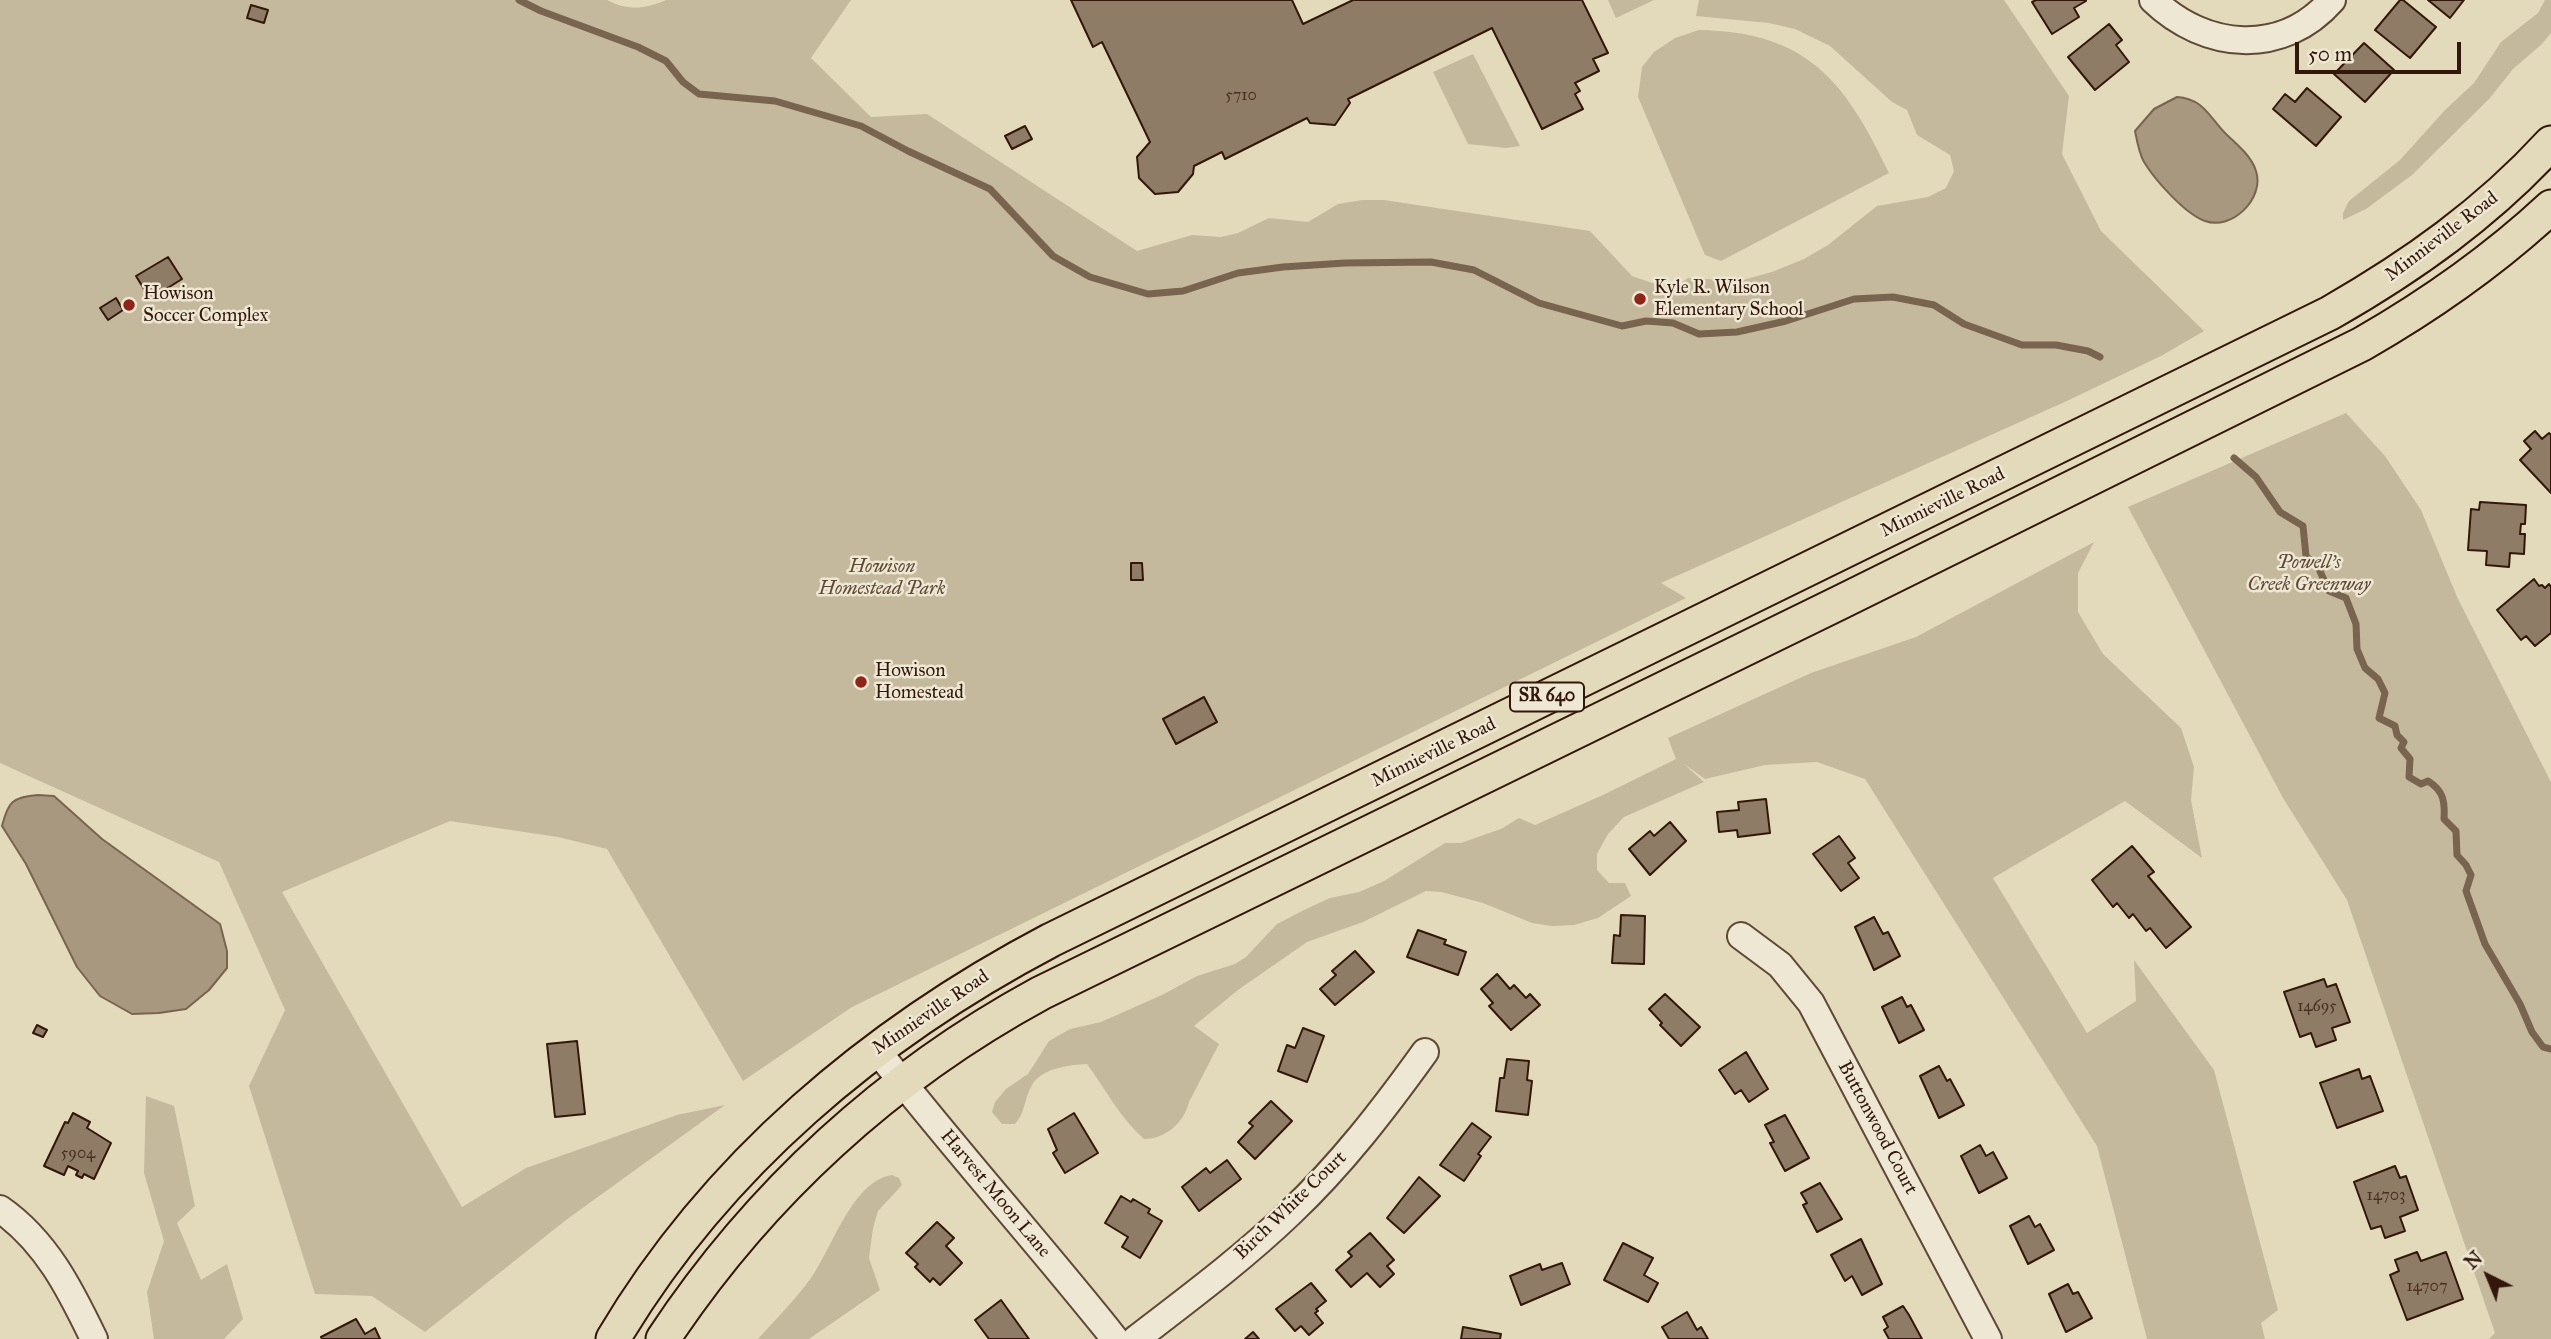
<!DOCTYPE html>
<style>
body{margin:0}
#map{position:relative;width:2551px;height:1339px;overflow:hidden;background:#e3dabb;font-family:"IM FELL Great Primer",serif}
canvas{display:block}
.north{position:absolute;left:2453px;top:1241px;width:70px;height:70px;-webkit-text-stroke:5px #ede7d3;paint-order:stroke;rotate:317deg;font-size:19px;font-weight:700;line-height:28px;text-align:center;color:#33170a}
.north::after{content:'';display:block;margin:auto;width:24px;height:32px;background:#33170a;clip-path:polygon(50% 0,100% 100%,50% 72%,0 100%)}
.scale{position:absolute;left:2295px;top:42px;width:166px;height:32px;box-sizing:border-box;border:4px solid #33170a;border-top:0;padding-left:9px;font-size:21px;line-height:24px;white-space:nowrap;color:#33170a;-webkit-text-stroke:5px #ede7d3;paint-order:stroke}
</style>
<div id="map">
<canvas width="2551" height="1339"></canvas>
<div class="north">N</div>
<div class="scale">50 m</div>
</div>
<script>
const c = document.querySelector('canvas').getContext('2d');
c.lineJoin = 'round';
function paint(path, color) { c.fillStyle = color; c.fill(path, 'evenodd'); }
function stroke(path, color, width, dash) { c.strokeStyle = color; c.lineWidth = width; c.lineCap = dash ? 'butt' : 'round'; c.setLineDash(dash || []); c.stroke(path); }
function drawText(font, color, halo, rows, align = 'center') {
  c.font = font + ' "IM FELL Great Primer",serif'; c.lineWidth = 5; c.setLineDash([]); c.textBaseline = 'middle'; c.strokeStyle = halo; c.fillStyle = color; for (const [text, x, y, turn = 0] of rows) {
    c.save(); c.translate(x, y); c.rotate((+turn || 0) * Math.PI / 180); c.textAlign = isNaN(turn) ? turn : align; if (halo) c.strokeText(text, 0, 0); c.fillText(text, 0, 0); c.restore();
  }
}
const green = new Path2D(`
 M0,0H607C628,11 645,9 666,0H851L811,58L871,117L927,114L1137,251L1192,235L1221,237L1238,233L1269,218L1308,222L1338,204L1362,200H1384L1590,231L1632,276L1655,284L1678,285L1688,278L1739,281L1772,272L1804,259L1828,245L1877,206L1928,197L1946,188L1954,171L1950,155L1917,135L1907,110L1892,102L1830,46L1795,29L1769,23L1696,16L1699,0H2004L2069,96L2062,154L2101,231L2204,331L2161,356L2069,400L1661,583L1686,598L852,1007L743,1081L607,849L558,837L450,821L282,892L462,1207L526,1168L677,1115L725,1105L566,1220L425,1332L372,1296L315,1294L249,1086L285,1010L219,862L0,763Z
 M1608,0H1654L1616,18Z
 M2545,0H2551V33L2542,44L2513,69L2489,99L2412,175L2366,209L2343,220V213L2349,201L2400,160L2445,110L2474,83L2501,42L2538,13Z
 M1699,30C1808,32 1845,81 1889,173L1721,261L1705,255L1638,97L1642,67L1654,52L1675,38Z
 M1473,54L1520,146L1506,148L1468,144L1433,72Z
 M2346,413L2385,456L2421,510L2458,599L2551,782V1339H2489L2495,1333L2347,900L2283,798L2128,507Z
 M2094,542L2078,573V612L2103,654L2181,728L2194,767L2191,800L2202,858L2125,801L1993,878L2087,1033L2136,1001L2134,960L2214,1070L2278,1310L2261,1323L2265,1339H2147L2097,1146L1865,779L1817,762L1765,765L1705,779L1684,764L1704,782L1624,817L1608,834L1597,854V870L1609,883H1625L1631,896L1598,918L1574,925L1552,926L1532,923L1483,903L1441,892L1426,891L1363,922L1307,942L1238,990L1194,1026L1219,1044L1189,1102C1184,1123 1165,1139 1144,1139C1120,1118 1106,1090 1087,1064C1069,1065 1040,1068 1031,1087C1024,1100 1025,1113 1015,1124H1002L992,1112L995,1102L1006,1089L1028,1074L1049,1041L1070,1029L1101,1022L1162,995L1197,976L1235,964L1246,957L1277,924L1306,909L1330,898L1359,892L1384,881L1445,843H1461L1501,829L1519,818L1535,825L1603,795L1676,759L1668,738L1811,673L1916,637Z
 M146,1096L174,1106L195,1206L177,1223L201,1280L227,1264L243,1319L224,1339H154L147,1292L164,1241L144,1173Z
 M892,1175L899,1178L902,1185L878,1211L873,1228L869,1258L880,1290L809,1339H758C776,1319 795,1300 811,1278C832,1249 852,1181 892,1175Z`);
const water = new Path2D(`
 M2177,97C2204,99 2209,117 2226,134C2237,144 2252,157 2256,171C2265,198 2232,231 2205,221C2185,214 2155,180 2144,162C2139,153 2137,141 2135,131L2154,109Z
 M38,795L54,796L102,839L220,924L227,951V968L209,990L186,1009L159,1013L132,1014L100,996L77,967L26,864L2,826C8,802 12,797 38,795Z`);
const stream = new Path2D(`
 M519,0L541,11L638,47L666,61L683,82L699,94L775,101L861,126L908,151L990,189L1053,256L1090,277L1148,294L1183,291L1238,273L1283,267L1345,263L1431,262L1474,270L1539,303L1622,326L1646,321L1673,323L1699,334L1737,332L1786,321L1854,299L1893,297L1934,305L1964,324L2022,345H2056L2088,351L2100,357
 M2234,458L2256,477L2280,512L2303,526L2306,556L2319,569L2329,591L2346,598L2356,624L2357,649L2365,668L2378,679L2385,693L2379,718L2395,726L2397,735L2404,742L2401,748L2410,759L2409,777L2421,784L2428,781C2444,791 2445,802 2444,819L2456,831L2457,855L2466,865L2471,875L2466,891L2485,944L2520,1004L2532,1032L2543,1047L2551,1049`);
const building = new Path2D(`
 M1071,0H1292L1303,24L1353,0H1582L1608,53L1593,59L1599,71L1575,83L1580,91L1575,94L1583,109L1542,129L1492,28L1348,99L1350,103L1335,125L1310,123L1307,118L1225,159L1222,152L1194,166L1193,174L1178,192L1155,194L1139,178L1137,157L1150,142L1102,42L1093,47Z
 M2036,0H2086V1L2074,8L2079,17L2052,34L2032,2Z
 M2400,0H2403L2436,27L2410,58L2375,30Z
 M2428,0H2464L2450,18Z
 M251,5L268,10L264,23L247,18Z
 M2109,24L2122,40L2116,45L2129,62L2095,90L2068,57Z
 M2364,43L2394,70L2365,102L2334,74Z
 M2307,88L2341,117L2316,146L2273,109L2285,94L2295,102Z
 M1025,126L1032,139L1012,149L1005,136Z
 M168,257L182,279L150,299L136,276Z
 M116,298L123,310L108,320L100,308Z
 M2535,431L2542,439L2549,433L2551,435V493L2520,460L2531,449L2524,441Z
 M2480,502L2526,505L2525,524H2521L2520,534H2525L2524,554L2510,553L2509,567L2486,565L2487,551L2468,550L2471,509L2479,510Z
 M1131,563H1142L1143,580H1131Z
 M2534,579L2539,586L2542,585L2545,588L2549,584L2551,587V633L2535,646L2526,636L2521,640L2497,610Z
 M1204,697L1217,722L1176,744L1163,719Z
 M1766,799L1770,833L1738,837L1737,830L1719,832L1717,812L1739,810L1738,802Z
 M1670,822L1686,841L1650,875L1629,849L1650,831L1654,836Z
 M1839,836L1855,858L1848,863L1859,878L1841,891L1813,854Z
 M2132,846L2154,872L2148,876L2191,927L2166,948L2150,928L2146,931L2133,914L2129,918L2117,903L2113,907L2092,880Z
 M1621,915L1645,916L1644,964L1612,963L1614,935L1620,936Z
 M1874,917L1883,934L1888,932L1900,956L1874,970L1855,927Z
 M1418,930L1446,940L1444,944L1466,952L1458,975L1407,957Z
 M1355,951L1374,972L1335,1005L1320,989L1336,975L1332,971Z
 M1497,974L1510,989L1514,985L1526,998L1530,994L1540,1005L1511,1030L1489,1006L1493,1003L1481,989Z
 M2324,979L2327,987L2336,984L2350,1022L2332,1028L2336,1040L2316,1047L2311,1033L2300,1037L2284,992Z
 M1665,994L1700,1027L1681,1046L1660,1025L1662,1023L1649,1009Z
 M1902,997L1907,1007L1911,1005L1924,1030L1899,1043L1882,1007Z
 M37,1025L47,1030L43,1037L33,1033Z
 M1303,1028L1324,1036L1307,1082L1278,1071L1287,1045L1295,1048Z
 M577,1041L585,1114L555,1117L547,1044Z
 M1746,1052L1768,1089L1749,1102L1741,1090L1735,1094L1719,1070Z
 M1507,1059L1529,1061L1527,1080L1532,1081L1528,1115L1496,1111L1500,1078H1504Z
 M1939,1066L1947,1081L1950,1079L1964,1105L1939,1118L1920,1076Z
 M2359,1069L2362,1079L2370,1076L2383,1111L2337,1128L2320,1083Z
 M1271,1101L1292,1121L1255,1159L1238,1142L1253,1126L1249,1123Z
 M73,1113L90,1122L87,1128L111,1143L94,1179L84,1174L82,1178L76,1175L78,1171L68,1166L64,1175L44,1166L65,1122L68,1123Z
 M1074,1113L1098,1153L1065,1173L1053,1153L1057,1150L1048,1129Z
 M1785,1115L1809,1158L1785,1171L1770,1143L1774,1142L1765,1125Z
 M1472,1123L1491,1137L1478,1154L1481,1156L1464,1181L1440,1165Z
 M1980,1145L1986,1156L1993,1152L2007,1178L1979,1193L1961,1156Z
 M1227,1160L1241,1179L1199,1211L1182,1187L1206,1168L1210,1173Z
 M2395,1166L2400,1178L2406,1176L2418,1210L2400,1217L2405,1231L2385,1238L2381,1226L2371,1229L2354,1182Z
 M1419,1177L1440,1196L1404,1233L1387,1218Z
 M1820,1183L1842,1219L1817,1232L1803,1205L1807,1203L1801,1193Z
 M1121,1196L1131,1202L1133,1199L1150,1209L1148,1213L1162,1221L1140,1258L1122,1247L1128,1237L1105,1223Z
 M2029,1216L2035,1227L2040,1224L2054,1250L2028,1264L2010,1226Z
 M937,1222L954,1238L946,1246L962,1263L940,1285L933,1278L930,1282L915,1267L918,1264L906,1253Z
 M1370,1233L1394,1260L1387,1266L1394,1274L1380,1287L1367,1273L1351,1287L1336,1270L1352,1256L1348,1252Z
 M1861,1239L1882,1284L1862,1295L1852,1276L1845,1281L1831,1255Z
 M1623,1243L1653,1258L1644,1275L1658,1283L1648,1302L1604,1280Z
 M2417,1252L2421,1261L2446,1252L2463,1299L2407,1320L2390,1275L2399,1271L2395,1260Z
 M1562,1263L1570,1284L1521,1305L1510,1276L1540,1264L1542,1270Z
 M1311,1283L1326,1301L1316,1309L1318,1311L1315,1313L1323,1323L1309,1335L1301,1326L1295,1331L1276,1309Z
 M2068,1284L2073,1294L2078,1292L2092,1318L2066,1332L2049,1294Z
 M1001,1300L1029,1339H989L975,1320Z
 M1903,1306L1909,1315L1922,1339H1889L1884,1330L1888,1327L1883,1317Z
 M1687,1312L1697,1330L1701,1327L1708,1339H1669L1662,1327Z
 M356,1319L365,1334L375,1328L380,1339H322L321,1337Z
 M1463,1327L1501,1334L1500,1339H1461Z
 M1253,1332L1259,1339H1245Z`);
const minor = new Path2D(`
 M2153,0C2205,50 2282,57 2332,0
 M1741,936L1780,965L1811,1003L1988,1339
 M876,1049C953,1148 1037,1241 1115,1339
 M0,1209C46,1241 70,1289 94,1339
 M1136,1339C1188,1299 1242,1259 1290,1213C1341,1165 1384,1109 1425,1052`);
const major = new Path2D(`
 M613,1339C716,1165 874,1033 1051,940L2330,313C2412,266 2487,213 2551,143
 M663,1339C759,1194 888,1076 1041,993L1841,602L2362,344C2430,305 2494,260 2551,207`);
const markers = [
 [1640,299,7,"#8f2418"],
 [129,305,7,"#8f2418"],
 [861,682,7,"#8f2418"]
];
const numberNames = [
 ["5710",1241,96],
 ["14695",2317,1007],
 ["5904",78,1154],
 ["14703",2386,1196],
 ["14707",2427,1287]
];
const shields = [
 [1547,697,74]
];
const shieldNames = [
 ["SR 640",1547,697]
];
const streetNames = [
 ["Minnieville Road",2442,237,-37],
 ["Minnieville Road",1943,503,-26],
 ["Minnieville Road",1434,753,-26],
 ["Minnieville Road",931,1013,-34],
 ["Buttonwood Court",1877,1128,62],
 ["Harvest Moon Lane",995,1194,50],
 ["Birch White Court",1291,1206,-44]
];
const poiNames = [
 ["Kyle R. Wilson",1654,288],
 ["Elementary School",1654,310],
 ["Howison",143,294],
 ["Soccer Complex",143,316],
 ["Howison",875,671],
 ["Homestead",875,693]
];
const parkNames = [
 ["Powell's",2309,563],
 ["Creek Greenway",2309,585],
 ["Howison",882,567],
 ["Homestead Park",882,589]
];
paint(green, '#c5b99d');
paint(water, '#a7987f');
stroke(water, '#796450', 2);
stroke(stream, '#796450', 7);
paint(building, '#8f7c66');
stroke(building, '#33170a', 2);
stroke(minor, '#5f4836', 30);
stroke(major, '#33170a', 37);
stroke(minor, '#ede7d3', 26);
stroke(major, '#e3dabb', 33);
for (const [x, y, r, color] of markers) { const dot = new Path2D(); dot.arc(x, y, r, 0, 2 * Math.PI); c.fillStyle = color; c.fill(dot); stroke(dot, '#ede7d3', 2.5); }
drawText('16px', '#4a3021', null, numberNames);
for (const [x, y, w] of shields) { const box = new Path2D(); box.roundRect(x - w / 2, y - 14.5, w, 29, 5); c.fillStyle = '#ede7d3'; c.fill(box); stroke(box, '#33170a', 2); }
drawText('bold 18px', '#33170a', null, shieldNames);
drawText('19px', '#33170a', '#ede7d3', streetNames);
drawText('19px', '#33170a', '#ede7d3', poiNames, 'left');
drawText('italic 19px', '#5f4836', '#ede7d3', parkNames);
</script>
